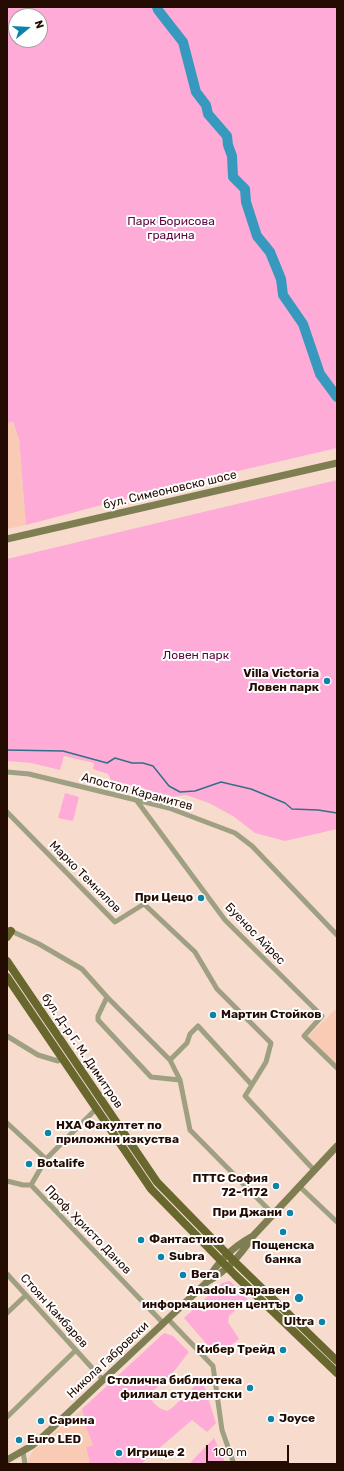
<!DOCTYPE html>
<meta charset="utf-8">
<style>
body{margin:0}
#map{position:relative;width:344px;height:1471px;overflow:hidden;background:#f7dbcd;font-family:Rubik,sans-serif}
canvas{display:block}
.frame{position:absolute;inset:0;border:8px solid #240c02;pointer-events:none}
.north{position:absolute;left:8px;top:8px;width:40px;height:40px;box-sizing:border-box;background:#fff;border:1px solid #a79e9a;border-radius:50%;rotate:72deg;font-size:11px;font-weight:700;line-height:16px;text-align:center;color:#240c02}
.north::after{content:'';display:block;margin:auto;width:14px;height:18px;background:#0c83a9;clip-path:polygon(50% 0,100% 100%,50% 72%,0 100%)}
.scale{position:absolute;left:206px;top:1445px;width:83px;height:18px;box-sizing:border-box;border:2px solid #240c02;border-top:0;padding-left:5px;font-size:12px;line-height:14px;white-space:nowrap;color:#240c02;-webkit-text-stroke:3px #fff;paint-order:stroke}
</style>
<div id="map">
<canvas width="344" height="1471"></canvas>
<div class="frame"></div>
<div class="north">N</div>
<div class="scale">100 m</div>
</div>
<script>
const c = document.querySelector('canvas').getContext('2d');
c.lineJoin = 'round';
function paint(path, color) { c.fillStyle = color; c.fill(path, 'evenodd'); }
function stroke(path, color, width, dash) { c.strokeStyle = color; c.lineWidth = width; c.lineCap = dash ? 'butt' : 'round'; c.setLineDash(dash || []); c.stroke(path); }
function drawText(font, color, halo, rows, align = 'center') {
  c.font = font + ' Rubik,sans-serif'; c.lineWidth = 4; c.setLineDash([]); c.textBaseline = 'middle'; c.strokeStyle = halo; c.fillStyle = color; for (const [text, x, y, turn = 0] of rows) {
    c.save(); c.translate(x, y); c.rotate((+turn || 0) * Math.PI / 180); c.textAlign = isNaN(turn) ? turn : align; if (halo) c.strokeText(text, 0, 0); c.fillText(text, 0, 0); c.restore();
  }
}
const built = new Path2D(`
 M12,422L19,438L26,525L7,529V423Z
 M337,1008V1065L307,1037Z
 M82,1409L86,1427L93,1445L86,1447L90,1464H29L28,1460L33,1451Z`);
const green = new Path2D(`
 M7,7H337V448L178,485L26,525L19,439L13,422L7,423ZM16,16H40V40H16Z
 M337,480V829L285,841L255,833L233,816L209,803L186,795L172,797L111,780L108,774L93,769L94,763L64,756L60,770L31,763L7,761V559Z
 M65,793L79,797L73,821L58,818Z
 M230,1281L248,1299L229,1316L228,1322L239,1339L217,1356L184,1318L222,1283Z
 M164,1333L173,1336L189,1352L175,1370L151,1393L155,1397L152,1401L159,1408L167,1411L172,1408L202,1379L216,1423L207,1432L192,1420L141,1464H90L86,1447L93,1445L86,1427L82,1409Z
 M214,1438L226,1464H189Z`);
const stream = new Path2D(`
 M7,750L63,751L107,763L115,758L132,763H143L153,766L169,786L180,792L195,791L221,782L251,789L285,803L292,809L318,810L337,813`);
const river = new Path2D(`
 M157,7L158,10L183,42L196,92L206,105L208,114L227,136L228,145L232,156L233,177L245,189L246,202L257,236L270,252L281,279L283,295L303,324L320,374L337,397`);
const street = new Path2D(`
 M7,772L29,774L169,808L235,833L252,846L337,935
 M137,801L225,920L322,1016L304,1036L337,1068
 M7,812L115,922L144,904L195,952L217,989L271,1043L266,1062L245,1096L314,1170
 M7,929L39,944L82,969L107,997L170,1060L180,1080L190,1130L273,1214
 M107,997L98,1016V1020L151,1077L180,1080
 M7,1036L38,1055L58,1061L62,1058
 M170,1060L187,1043L190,1034L198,1026L252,1085
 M7,1123L46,1159
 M7,1181L23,1185H31L163,1323
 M31,1185L46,1159L96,1109
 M299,1186L337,1222
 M7,1274L103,1380
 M7,1313L26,1295
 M168,1319L213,1366L222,1430L234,1464
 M7,1417L76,1350
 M23,1452L25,1464`);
const secondary = new Path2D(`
 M7,539L337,463
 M207,1281C217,1263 233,1247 251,1237
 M7,1460L33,1445L50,1430L207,1282C227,1271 241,1255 253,1236L337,1146`);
const primary = new Path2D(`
 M7,937L11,931
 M7,961L157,1182L234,1261L337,1361
 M7,977L151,1189L235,1275L337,1373`);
const markers = [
 [327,681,4,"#0c83a9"],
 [201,898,4,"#0c83a9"],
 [213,1015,4,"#0c83a9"],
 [48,1133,4,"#0c83a9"],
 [29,1164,4,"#0c83a9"],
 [276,1186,4,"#0c83a9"],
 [290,1213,4,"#0c83a9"],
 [283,1232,4,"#0c83a9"],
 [141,1240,4,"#0c83a9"],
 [161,1257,4,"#0c83a9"],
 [183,1275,4,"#0c83a9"],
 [299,1298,5,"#0c83a9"],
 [322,1322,4,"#0c83a9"],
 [283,1350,4,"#0c83a9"],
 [250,1388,4,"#0c83a9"],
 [271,1419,4,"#0c83a9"],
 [41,1421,4,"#0c83a9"],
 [19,1440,4,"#0c83a9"],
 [119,1453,4,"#0c83a9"]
];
const parkNames = [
 ["Парк Борисова",171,222],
 ["градина",171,236],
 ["Ловен парк",196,656]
];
const streetNames = [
 ["бул. Симеоновско шосе",170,490,-13],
 ["Апостол Карамитев",137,792,15],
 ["Марко Темнялов",85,877,45],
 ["Буенос Айрес",255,934,46],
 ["бул. Д-р Г. М. Димитров",82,1051,56],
 ["Проф. Христо Данов",88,1230,46],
 ["Стоян Камбарев",54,1311,48],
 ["Никола Габровски",108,1360,-43]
];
const poiNames = [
 ["Villa Victoria",319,674,"right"],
 ["Ловен парк",319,688,"right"],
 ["При Цецо",193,898,"right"],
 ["Мартин Стойков",221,1015],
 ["НХА Факултет по",56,1126],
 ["приложни изкуства",56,1140],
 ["Botalife",37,1164],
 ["ПТТС София",268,1179,"right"],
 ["72-1172",268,1193,"right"],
 ["При Джани",282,1213,"right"],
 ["Фантастико",149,1240],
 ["Пощенска",283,1246,"center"],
 ["банка",283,1260,"center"],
 ["Subra",169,1257],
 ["Вега",191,1275],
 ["Anadolu здравен",290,1291,"right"],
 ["информационен център",290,1305,"right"],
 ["Ultra",314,1322,"right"],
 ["Кибер Трейд",275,1350,"right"],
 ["Столична библиотека",242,1381,"right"],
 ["филиал студентски",242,1395,"right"],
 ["Joyce",279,1419],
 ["Сарина",49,1421],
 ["Euro LED",27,1440],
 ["Игрище 2",127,1453]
];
paint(built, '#f9cbb4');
paint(green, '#feacd7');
stroke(stream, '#326f86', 1.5);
stroke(river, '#3899be', 10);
stroke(street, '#9f9f81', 5);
stroke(secondary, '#7f7e52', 7);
stroke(primary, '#68672e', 8);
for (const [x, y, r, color] of markers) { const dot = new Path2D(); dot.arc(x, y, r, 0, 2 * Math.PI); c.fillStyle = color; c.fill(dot); stroke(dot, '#fff', 1.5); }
drawText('12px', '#5c063f', '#fff', parkNames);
drawText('12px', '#240c02', '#fff', streetNames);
drawText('bold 12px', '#240c02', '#fff', poiNames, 'left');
</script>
